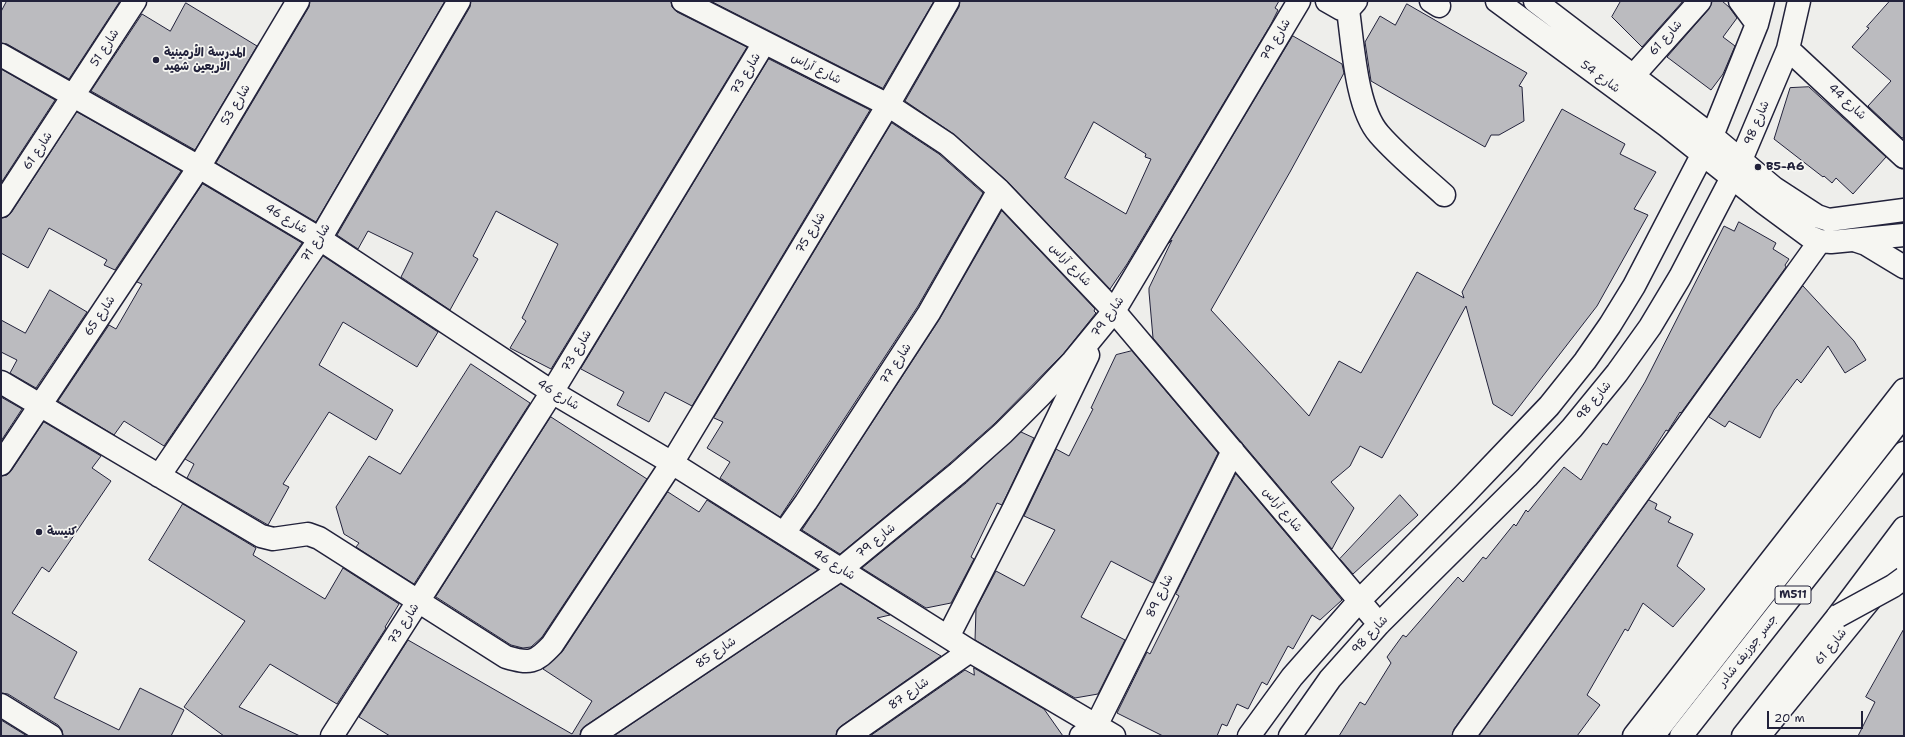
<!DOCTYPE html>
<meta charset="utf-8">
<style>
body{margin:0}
#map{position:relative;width:1905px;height:737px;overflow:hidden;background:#eeeeeb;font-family:"Shantell Sans",sans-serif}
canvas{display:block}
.frame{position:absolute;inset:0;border:2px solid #22223b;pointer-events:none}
.scale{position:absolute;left:1767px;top:711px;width:96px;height:18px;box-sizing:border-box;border:2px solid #22223b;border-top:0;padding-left:5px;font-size:12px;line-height:14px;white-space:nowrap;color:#22223b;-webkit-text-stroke:3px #f6f6f2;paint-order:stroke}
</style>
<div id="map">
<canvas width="1905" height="737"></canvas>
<div class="frame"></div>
<div class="scale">20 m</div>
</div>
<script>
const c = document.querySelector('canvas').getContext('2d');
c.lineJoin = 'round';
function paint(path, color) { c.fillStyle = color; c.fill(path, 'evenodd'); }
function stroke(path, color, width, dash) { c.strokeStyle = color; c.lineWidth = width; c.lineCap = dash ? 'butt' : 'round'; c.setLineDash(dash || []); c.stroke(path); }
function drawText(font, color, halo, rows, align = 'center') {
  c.font = font + ' "Shantell Sans","Playpen Sans Arabic",sans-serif'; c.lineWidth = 3.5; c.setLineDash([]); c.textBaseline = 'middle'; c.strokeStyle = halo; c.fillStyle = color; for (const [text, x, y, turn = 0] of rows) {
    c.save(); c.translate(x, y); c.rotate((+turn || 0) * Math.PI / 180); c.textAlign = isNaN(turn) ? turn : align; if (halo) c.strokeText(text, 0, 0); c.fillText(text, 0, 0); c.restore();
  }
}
const building = new Path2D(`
 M7,1H120L69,79L7,44L1,43V12Z
 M310,1H445L316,222L216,163L309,7Z
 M471,1H671L672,7L677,12L747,47L551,369L510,348L526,321L522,318L558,244L496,211L473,256L478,259L450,310L401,277L413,253L368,231L358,249L337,235L470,7Z
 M711,1H934L883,88Z
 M960,1H1279L1275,8L1278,10L1271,24L1127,264L1110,289L1007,181L955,135L905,101L959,7ZM1094,122L1146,154L1145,157L1151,159L1126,214L1065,178Z
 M1621,1H1683L1642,47L1612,17Z
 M1712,1H1722L1729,7L1737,18L1723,37L1735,46L1723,74L1711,90L1667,57L1709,9Z
 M1890,1H1904V137L1902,138L1868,106L1891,81L1852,47L1869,28L1867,27Z
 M186,3L257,46L195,150L91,91L142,14L170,31Z
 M1407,4L1527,73L1519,86L1522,87L1524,121L1499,135H1491L1485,147L1371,81L1365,42L1380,16L1395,25Z
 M1293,36L1342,64L1344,73L1290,172L1211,310L1309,416L1339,361L1361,373L1417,272L1464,298L1462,292L1562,109L1625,144L1620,154L1656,172L1634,209L1648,215L1597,306L1512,416L1493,404L1466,306L1382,458L1360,446L1350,466L1331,482L1354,508L1332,549L1153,338L1149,292V288L1172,240L1168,244Z
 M769,59L870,110L692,406L665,392L649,422L617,405L624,392L581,369Z
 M1,69L55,100L1,183Z
 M1809,87L1886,157L1853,194L1836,178L1832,183L1824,176L1823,177L1774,139L1790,88Z
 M77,112L181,171L115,270L104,265L107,260L49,228L28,268L1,253V218L7,217L11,213Z
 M892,123L939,154L983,193L918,306L780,517L720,478L730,462L707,448L723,422L714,418Z
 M203,184L302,243L164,446L124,421L114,435L58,401L109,325L116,329L142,284L137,282Z
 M1002,211L1095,309L1094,311L1096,313L1064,353L994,424L950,463L840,554L802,530L939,320Z
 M1739,222L1776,243L1773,249L1789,259L1785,265L1786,267L1681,413L1680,412L1668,431L1666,430L1648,458L1454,729L1452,736H1339L1360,702L1365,705L1391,663L1387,657L1403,635L1406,637L1458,577L1463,582L1483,557L1486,559L1514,524L1516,526L1526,510L1528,512L1564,467L1581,480L1603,443L1607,445L1645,382L1724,226L1734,231Z
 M323,256L438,332L417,367L343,322L319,365L393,410L376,440L329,412L283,484L289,487L268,525L187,478L194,464L185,459Z
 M1803,286L1854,341L1866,360L1845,373L1828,346L1801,383L1797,379L1774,410L1760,438L1729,421L1725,427L1709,417Z
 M50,290L87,312L36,388L10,373L17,360L1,352V320L25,333Z
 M1132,351L1218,453L1153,583L1111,561L1081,617L1125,640L1098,694L1075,698L975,640L976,609L996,571L1024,586L1055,530L1024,516L1056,449L1069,456L1093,409L1091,408L1116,355Z
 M471,364L530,403L414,584L356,547L359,543L344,534L336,507L369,456L400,474Z
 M1,397L22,409L1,441Z
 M551,417L647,479L542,637L531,647L523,648L511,645L436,597Z
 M44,422L101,456L92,468L111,481L49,572L42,567L12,613L77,652L54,698L119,730L140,688L184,710L171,736H63L62,730L58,725L8,694L1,693V476L7,475L11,471Z
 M1021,432L1034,438L1002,505L997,503L971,557L974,559L951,603L926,608L862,568L966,483Z
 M1236,474L1342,600L1320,620L1312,615L1293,649L1288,646L1267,685L1262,682L1248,709L1237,704L1227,726L1222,724L1217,736H1163L1117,713L1147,652L1150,654L1179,596L1176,594Z
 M668,492L699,512L707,500L818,570L585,726L581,730L580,736H390L359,717L408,640L572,734L592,701L543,669L562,652Z
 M1400,495L1418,515L1353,574L1340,559Z
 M1649,500L1657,504L1655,509L1671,517L1668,522L1693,534L1677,566L1705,589L1673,627L1643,603L1628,631L1625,629L1587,695L1600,705L1577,736H1479Z
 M183,504L256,548L253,555L325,599L343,568L399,604L385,627L386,628L337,704L270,664L239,707L300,736H224L184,707L245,621L149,560Z
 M841,584L890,615L877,618L941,656L841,726L837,730L836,736H614Z
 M1904,629V736H1858L1875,702L1866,697Z
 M974,668L1044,709L1063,736H870L965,670L974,675Z
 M1,720L27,736H1Z`);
const minor = new Path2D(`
 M683,1L888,105L947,144L999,190L1114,311L1379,624
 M1327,1L1341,9L1348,10L1356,1
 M1431,1L1439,6
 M1497,1L1667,126L1764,203L1810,237L1820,241L1831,242L1904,235
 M1535,1L1712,136L1774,188L1817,216L1829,220L1904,210
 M1740,1L1757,24
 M1348,10C1353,44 1356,108 1379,134C1398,156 1422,175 1444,195
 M1788,49L1904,157
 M1,55L199,167L320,239L552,392L672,463L970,651L1114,736
 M1633,76L1700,1
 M1,206L135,1
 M1,382L261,536L273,539L308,534L319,538L506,657C530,664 535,663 552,645L672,463L888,105L948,1
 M1,464L199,167L298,1
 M159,476L320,239L459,1
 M784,533L806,502L929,313L999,190
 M948,637L1013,510L1088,355
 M1,705L51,736
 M332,736L552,392L764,43
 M592,736L841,569L958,473L1003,433L1040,396L1073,361L1114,311L1299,1
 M848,736L970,651
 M1081,736L1096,726L1233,451
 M1249,736L1292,677L1359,601L1464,495L1549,406L1585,361L1610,325L1634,286L1712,136L1757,24L1763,1
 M1290,736L1330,679L1379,624L1527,477L1572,428L1617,373L1650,327L1680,277L1741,160L1788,49L1799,1
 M1464,736L1820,241
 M1653,736L1904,415
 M1759,736L1904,558`);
const highway = new Path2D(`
 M1854,240L1866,244L1904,267
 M1634,736L1904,390
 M1681,736L1904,453
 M1743,736L1838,616L1904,528`);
const highwayBridge = new Path2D(`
 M1838,616L1893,586L1904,578`);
const markers = [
 [156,60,4,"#22223b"],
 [1758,167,4,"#22223b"],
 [39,532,4,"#22223b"]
];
const shields = [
 [1793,595,36]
];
const shieldNames = [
 ["M511",1793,595]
];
const streetNames = [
 ["شارع 61",1666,38,-48],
 ["شارع 79",1276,40,-59],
 ["شارع 51",105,48,-57],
 ["شارع آراس",816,69,27],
 ["شارع 73",746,74,-59],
 ["شارع 54",1600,77,36],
 ["شارع 44",1847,102,43],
 ["شارع 53",236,105,-59],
 ["شارع 98",1757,123,-67],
 ["شارع 61",38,151,-56],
 ["شارع 46",286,219,31],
 ["شارع 75",811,233,-59],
 ["شارع 71",316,243,-57],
 ["شارع آراس",1070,265,46],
 ["شارع 65",100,316,-56],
 ["شارع 79",1108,317,-54],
 ["شارع 73",577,351,-59],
 ["شارع 77",896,364,-57],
 ["شارع 46",558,395,32],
 ["شارع 98",1594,401,-50],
 ["شارع آراس",1282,510,50],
 ["شارع 79",876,541,-39],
 ["شارع 46",834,565,32],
 ["شارع 89",1160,596,-64],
 ["شارع 73",404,624,-57],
 ["شارع 98",1370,635,-47],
 ["شارع 61",1831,647,-51],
 ["جسر جوزيف شادر",1748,651,-52],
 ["شارع 85",716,653,-34],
 ["شارع 87",909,694,-35]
];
const poiNames = [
 ["المدرسة الأرمينية",164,53],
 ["الأربعين شهيد",164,67],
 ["B5-A6",1766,167],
 ["كنيسة",47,532]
];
paint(building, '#bbbbbf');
stroke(building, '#22223b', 1);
stroke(minor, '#22223b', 25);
stroke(highway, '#22223b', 25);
stroke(minor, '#f6f6f2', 22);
stroke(highway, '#f6f6f2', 22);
stroke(highwayBridge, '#22223b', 25, []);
stroke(highwayBridge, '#f6f6f2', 22);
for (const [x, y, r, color] of markers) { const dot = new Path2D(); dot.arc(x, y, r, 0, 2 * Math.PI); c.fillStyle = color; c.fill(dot); stroke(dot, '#f6f6f2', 1.5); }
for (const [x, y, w] of shields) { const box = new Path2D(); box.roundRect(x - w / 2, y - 9, w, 18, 3); c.fillStyle = '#f6f6f2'; c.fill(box); stroke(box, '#22223b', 1); }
drawText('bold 11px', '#22223b', null, shieldNames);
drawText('12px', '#22223b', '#f6f6f2', streetNames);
drawText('bold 12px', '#22223b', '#f6f6f2', poiNames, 'left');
</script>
